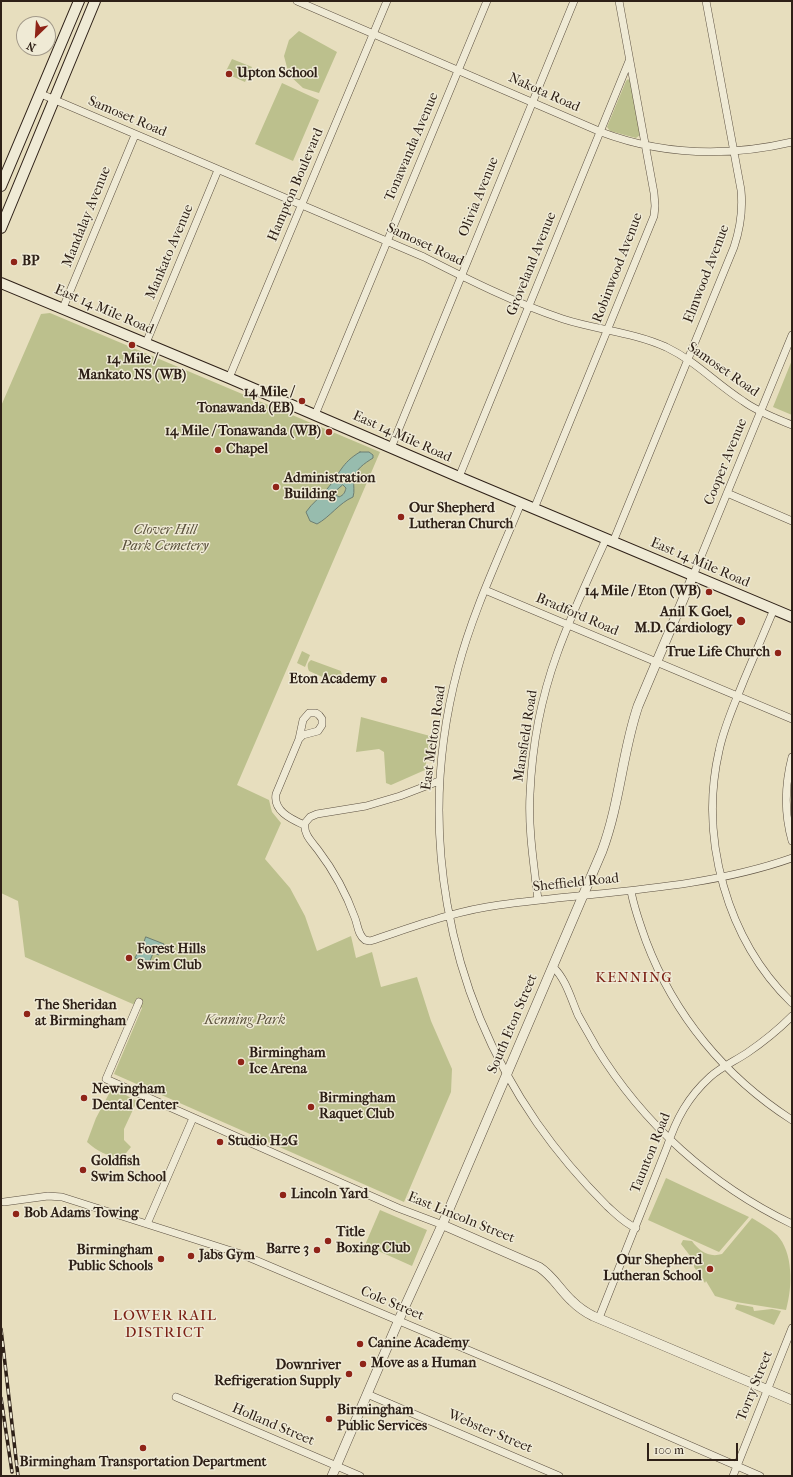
<!DOCTYPE html>
<style>
body{margin:0}
#map{position:relative;width:793px;height:1477px;overflow:hidden;background:#e7debe;font-family:"IM FELL French Canon",serif}
canvas{display:block}
.frame{position:absolute;inset:0;border:2px solid #2e2017;pointer-events:none}
.north{position:absolute;left:16px;top:16px;width:40px;height:40px;box-sizing:border-box;background:#efead5;border:1px solid #a29989;border-radius:50%;rotate:205deg;font-size:11px;font-weight:700;line-height:16px;text-align:center;color:#2e2017}
.north::after{content:'';display:block;margin:auto;width:14px;height:18px;background:#8f2418;clip-path:polygon(50% 0,100% 100%,50% 72%,0 100%)}
.scale{position:absolute;left:647px;top:1443px;width:91px;height:18px;box-sizing:border-box;border:2px solid #2e2017;border-top:0;padding-left:5px;font-size:12px;line-height:14px;white-space:nowrap;color:#2e2017;-webkit-text-stroke:3px #efead5;paint-order:stroke}
</style>
<div id="map">
<canvas width="793" height="1477"></canvas>
<div class="frame"></div>
<div class="north">N</div>
<div class="scale">100 m</div>
</div>
<script>
const c = document.querySelector('canvas').getContext('2d');
c.lineJoin = 'round';
function paint(path, color) { c.fillStyle = color; c.fill(path, 'evenodd'); }
function stroke(path, color, width, dash) { c.strokeStyle = color; c.lineWidth = width; c.lineCap = dash ? 'butt' : 'round'; c.setLineDash(dash || []); c.stroke(path); }
function drawText(font, color, halo, rows, align = 'center') {
  c.font = font + ' "IM FELL French Canon",serif'; c.lineWidth = 3; c.setLineDash([]); c.textBaseline = 'middle'; c.strokeStyle = halo; c.fillStyle = color; for (const [text, x, y, turn = 0] of rows) {
    c.save(); c.translate(x, y); c.rotate((+turn || 0) * Math.PI / 180); c.textAlign = isNaN(turn) ? turn : align; if (halo) c.strokeText(text, 0, 0); c.fillText(text, 0, 0); c.restore();
  }
}
const green = new Path2D(`
 M299,31L337,52L319,93L303,88L289,75L284,56L289,40Z
 M232,59L252,67L245,82L225,73Z
 M628,79L630,81L640,133V135L636,138L610,131L607,127L626,81Z
 M282,83L319,100L293,161L255,144Z
 M50,313L380,452L237,785L269,800L272,812L281,823L265,859L290,888L305,916L317,951L351,936L356,958L372,952L381,987L417,977L431,1021L452,1069L451,1092L404,1202L114,1074L142,1008L25,957L18,901L1,893V406L41,314Z
 M792,360V415L773,407Z
 M302,651L310,655L305,667L297,663Z
 M311,660L341,671L342,675L341,682L336,683L309,671C307,666 307,663 311,660Z
 M361,717L430,736L425,770L391,785L386,783L384,752L379,749L356,752Z
 M111,1090L120,1092L137,1101L124,1129V1140L131,1147L122,1158C108,1157 97,1151 87,1142L96,1118Z
 M666,1178L749,1217L719,1252L648,1220Z
 M380,1210L427,1230L412,1266L365,1245Z
 M752,1218C760,1223 769,1228 777,1235C793,1252 793,1286 786,1310L736,1302L715,1296L706,1281L705,1283L694,1267V1261L681,1244L683,1240L692,1241C699,1251 709,1258 722,1254Z
 M737,1304L753,1307L754,1311L772,1309L781,1311L774,1325L735,1309Z`);
const water = new Path2D(`
 M360,452H369L373,455V458C365,463 354,470 354,480C353,486 355,491 353,497C339,503 330,517 317,524L310,521L306,512C312,503 321,497 327,489C340,474 341,463 360,452ZM343,485L346,488C345,492 344,495 339,497L336,495V491Z
 M146,937L164,944L159,955L153,953L150,961L151,962L150,964L135,958L138,952L140,953Z`);
const minor = new Path2D(`
 M297,1L601,132C662,155 728,157 792,142
 M41,94L424,257C469,280 515,303 563,319C597,330 633,332 666,347C697,362 715,383 743,401C758,412 775,418 792,425
 M63,308L135,135
 M146,343L218,170
 M229,378L387,1
 M315,415L487,1
 M391,448L574,1
 M459,477L629,61
 M727,493L792,521
 M521,503C499,557 473,611 458,668C416,825 445,990 537,1123C558,1153 582,1181 607,1206C616,1214 624,1223 636,1228
 M534,509L654,216L655,206L654,193L619,1
 M613,542L734,247C740,229 743,210 741,190L706,1
 M693,576L792,335
 M485,590L792,719
 M774,609C764,633 754,656 744,680C735,703 724,726 719,751C699,839 727,940 792,1003
 M299,739L303,720L309,713H316L319,715L322,719V725L318,731L303,735L299,739L276,794C273,811 291,819 304,825
 M792,757C785,784 784,813 792,841
 M439,781L400,796L366,806L317,814L310,817L305,823C303,834 312,842 318,850C334,871 346,893 355,918C358,926 358,935 365,940L370,941C413,927 454,911 499,905C597,891 698,891 792,858
 M631,891C634,908 640,924 646,941C674,1015 725,1077 792,1120
 M538,900C534,865 528,829 530,794C532,746 541,698 557,654C571,615 589,577 606,539
 M553,967C566,979 571,999 578,1015C584,1026 590,1036 596,1047C643,1124 711,1185 792,1224
 M139,1002L106,1079L398,1208L443,1225
 M4,1202L48,1196L62,1197L241,1254L553,1386L760,1476
 M147,1224L193,1118
 M599,1318L667,1147C676,1119 688,1097 710,1077C721,1067 735,1061 747,1053C763,1042 778,1030 792,1016
 M367,1394L559,1476
 M176,1397L360,1476
 M733,1476L792,1328`);
const tertiary = new Path2D(`
 M443,1225L539,1267C553,1276 560,1290 572,1301C578,1307 585,1312 593,1316L792,1400
 M332,1476L401,1315L447,1214L602,851C620,803 622,753 638,706L693,576`);
const secondary = new Path2D(`
 M1,186L79,1
 M1,228L95,1
 M1,283L229,378L459,477L792,617`);
const rail = new Path2D(`
 M1,1329L18,1476
 M1,1398L12,1472`);
const markers = [
 [229,74,4,"#8f2418"],
 [14,262,4,"#8f2418"],
 [132,345,4,"#8f2418"],
 [302,401,4,"#8f2418"],
 [329,432,4,"#8f2418"],
 [218,450,4,"#8f2418"],
 [276,487,4,"#8f2418"],
 [401,517,4,"#8f2418"],
 [709,592,4,"#8f2418"],
 [741,621,5,"#8f2418"],
 [778,653,4,"#8f2418"],
 [384,680,4,"#8f2418"],
 [129,958,4,"#8f2418"],
 [27,1014,4,"#8f2418"],
 [241,1062,4,"#8f2418"],
 [84,1098,4,"#8f2418"],
 [311,1107,4,"#8f2418"],
 [220,1142,4,"#8f2418"],
 [83,1170,4,"#8f2418"],
 [283,1195,4,"#8f2418"],
 [16,1214,4,"#8f2418"],
 [328,1241,4,"#8f2418"],
 [317,1250,4,"#8f2418"],
 [191,1256,4,"#8f2418"],
 [161,1259,4,"#8f2418"],
 [710,1269,4,"#8f2418"],
 [360,1344,4,"#8f2418"],
 [363,1364,4,"#8f2418"],
 [349,1374,4,"#8f2418"],
 [329,1419,4,"#8f2418"],
 [143,1448,4,"#8f2418"]
];
const poiNames = [
 ["Upton School",237,74],
 ["BP",22,262],
 ["14 Mile /",132,360,"center"],
 ["Mankato NS (WB)",132,376,"center"],
 ["14 Mile /",294,393,"right"],
 ["Tonawanda (EB)",294,409,"right"],
 ["14 Mile / Tonawanda (WB)",321,432,"right"],
 ["Chapel",226,450],
 ["Administration",284,479],
 ["Building",284,495],
 ["Our Shepherd",409,509],
 ["Lutheran Church",409,525],
 ["14 Mile / Eton (WB)",701,592,"right"],
 ["Anil K Goel,",732,613,"right"],
 ["M.D. Cardiology",732,629,"right"],
 ["True Life Church",770,653,"right"],
 ["Eton Academy",376,680,"right"],
 ["Forest Hills",137,950],
 ["Swim Club",137,966],
 ["The Sheridan",35,1006],
 ["at Birmingham",35,1022],
 ["Birmingham",249,1054],
 ["Ice Arena",249,1070],
 ["Newingham",92,1090],
 ["Dental Center",92,1106],
 ["Birmingham",319,1099],
 ["Raquet Club",319,1115],
 ["Studio H2G",228,1142],
 ["Goldfish",91,1162],
 ["Swim School",91,1178],
 ["Lincoln Yard",291,1195],
 ["Bob Adams Towing",24,1214],
 ["Title",336,1233],
 ["Boxing Club",336,1249],
 ["Barre 3",309,1250,"right"],
 ["Birmingham",153,1251,"right"],
 ["Public Schools",153,1267,"right"],
 ["Jabs Gym",199,1256],
 ["Our Shepherd",702,1261,"right"],
 ["Lutheran School",702,1277,"right"],
 ["Canine Academy",368,1344],
 ["Move as a Human",371,1364],
 ["Downriver",341,1366,"right"],
 ["Refrigeration Supply",341,1382,"right"],
 ["Birmingham",337,1411],
 ["Public Services",337,1427],
 ["Birmingham Transportation Department",143,1463,"center"]
];
const streetNames = [
 ["Nakota Road",544,93,24],
 ["Samoset Road",127,117,23],
 ["Tonawanda Avenue",412,147,-67],
 ["Hampton Boulevard",296,185,-67],
 ["Olivia Avenue",479,197,-68],
 ["Mandalay Avenue",87,217,-68],
 ["Samoset Road",425,245,25],
 ["Mankato Avenue",170,252,-67],
 ["Groveland Avenue",532,264,-68],
 ["Robinwood Avenue",618,268,-69],
 ["Elmwood Avenue",707,274,-69],
 ["East 14 Mile Road",104,310,23],
 ["Samoset Road",723,370,35],
 ["East 14 Mile Road",402,437,24],
 ["Cooper Avenue",726,462,-68],
 ["East 14 Mile Road",700,563,23],
 ["Bradford Road",577,615,23],
 ["Mansfield Road",526,736,-81],
 ["East Melton Road",434,738,-82],
 ["Sheffield Road",576,883,-6],
 ["South Eton Street",513,1024,-67],
 ["Taunton Road",651,1153,-68],
 ["East Lincoln Street",461,1218,22],
 ["Cole Street",392,1304,23],
 ["Torry Street",755,1386,-68],
 ["Holland Street",273,1425,23],
 ["Webster Street",490,1432,23]
];
const parkNames = [
 ["Clover Hill",165,531],
 ["Park Cemetery",165,547],
 ["Kenning Park",245,1021]
];
const neighbourhoodNames = [
 ["KENNING",634,978],
 ["LOWER RAIL",165,1316],
 ["DISTRICT",165,1333]
];
paint(green, '#bcc08d');
paint(water, '#97bcae');
stroke(water, '#6d7e72', 1);
stroke(minor, '#5c5041', 8);
stroke(tertiary, '#5c5041', 10);
stroke(secondary, '#2e2017', 12);
stroke(minor, '#efead5', 7);
stroke(tertiary, '#efead5', 9);
stroke(secondary, '#efead5', 10);
stroke(rail, '#2e2017', 3.5);
stroke(rail, '#efead5', 2, [6]);
for (const [x, y, r, color] of markers) { const dot = new Path2D(); dot.arc(x, y, r, 0, 2 * Math.PI); c.fillStyle = color; c.fill(dot); stroke(dot, '#efead5', 1.5); }
drawText('bold 14px', '#2e2017', '#efead5', poiNames, 'left');
drawText('14px', '#2e2017', '#efead5', streetNames);
drawText('italic 14px', '#59503a', '#efead5', parkNames);
c.letterSpacing = '1px';
drawText('15px', '#7a1f14', '#efead5', neighbourhoodNames);
c.letterSpacing = '0px';
</script>
